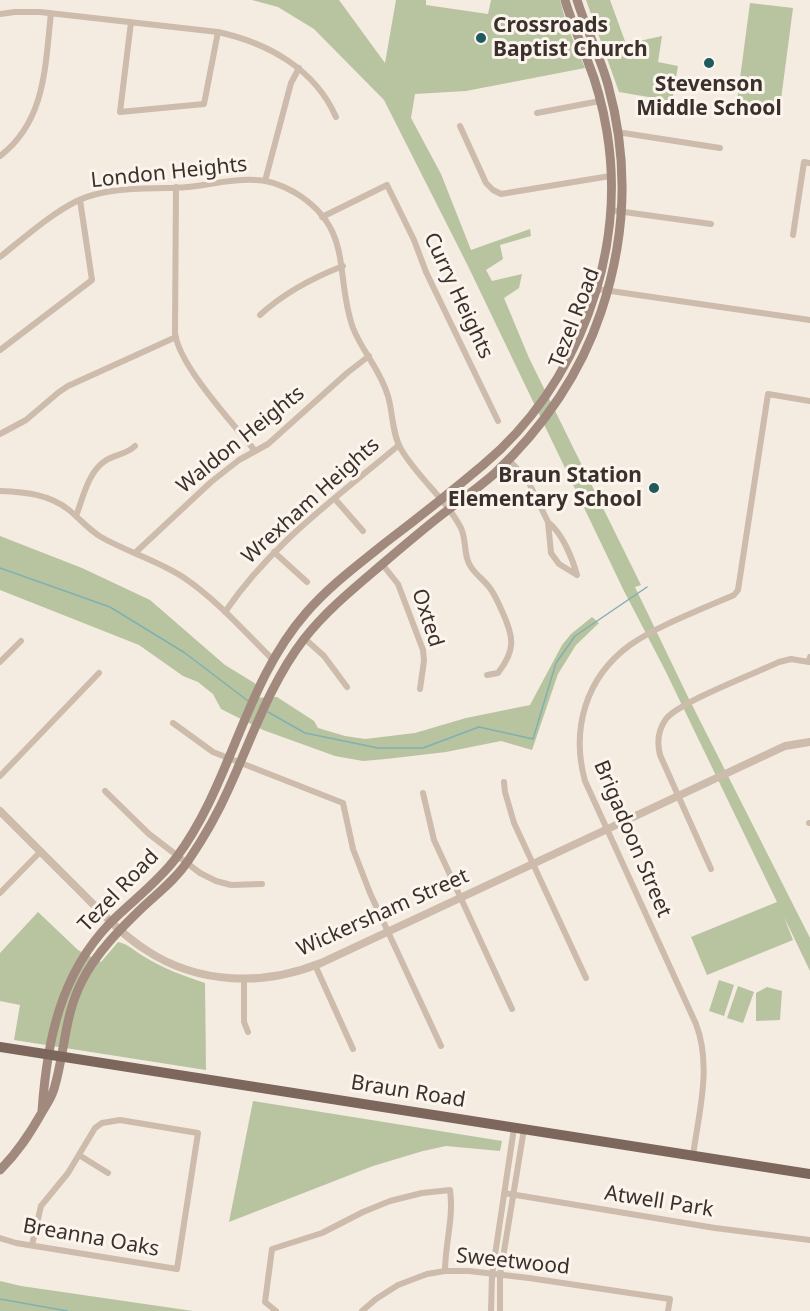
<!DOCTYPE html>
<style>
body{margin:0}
canvas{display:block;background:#f4ebe1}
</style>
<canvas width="810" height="1311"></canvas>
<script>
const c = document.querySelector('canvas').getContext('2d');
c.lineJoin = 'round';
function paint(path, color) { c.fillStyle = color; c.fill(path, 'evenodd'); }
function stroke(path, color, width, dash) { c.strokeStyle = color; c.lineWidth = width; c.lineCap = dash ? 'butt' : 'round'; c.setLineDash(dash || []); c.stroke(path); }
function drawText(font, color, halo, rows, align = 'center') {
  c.font = font + ' "Noto Sans",sans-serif'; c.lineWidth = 6; c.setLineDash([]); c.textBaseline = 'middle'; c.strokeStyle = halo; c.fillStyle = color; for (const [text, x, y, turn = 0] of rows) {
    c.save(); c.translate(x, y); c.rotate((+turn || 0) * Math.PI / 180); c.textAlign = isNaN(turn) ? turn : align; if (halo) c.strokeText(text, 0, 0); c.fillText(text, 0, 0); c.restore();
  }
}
const green = new Path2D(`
 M252,0H339L385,63L396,0H426V5L488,14L491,0H560L567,26L585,68L466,91L415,94L411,118L441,174L471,250L530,229L531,236L500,245L503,259L486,270L492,281L522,274L519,288L504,298L529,358L641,585L635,587L688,697L810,938V971L784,917L793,940L707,975L691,937L777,902L665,670L624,591L467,264L384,100L314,29L278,7Z
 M586,0H610L626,44L662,36L658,62L678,66L672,101L619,92Z
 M750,3L793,8L780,107L737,101Z
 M0,536L82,568L150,600L225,665L256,684L250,698L277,697L314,721L318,728L345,736L365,739L415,733L466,718L530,705L562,645L571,634L592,617L599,623L576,645L558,674L532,750L501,741L446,752L386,759L363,761L335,756L263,730L221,709L213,694L198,682L183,676L139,645L0,590Z
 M38,912L78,950L101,962L118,942C128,944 135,951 143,956C162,968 184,976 205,983L206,1070L14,1040L20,1005L0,1001V953Z
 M719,980L734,985L724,1016L709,1011Z
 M738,986L754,992L743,1023L727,1018Z
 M767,987L782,991L780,1020L756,1021V993Z
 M253,1101L502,1141L500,1151L446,1146L423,1151L373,1166L229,1222Z
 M0,1281L21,1286L193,1311H0Z`);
const stream = new Path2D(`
 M0,568L110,607L185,653L248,701
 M268,712L305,733L378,748H423L479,727L533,739L556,663L575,636L647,587
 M0,1299L67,1311`);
const minor = new Path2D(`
 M0,14L15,12H40L218,32C268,43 315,69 336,117
 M131,22L120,112L204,104L218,32
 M537,113L600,101
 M460,126L486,183L493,190L501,194L610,176
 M617,132L720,148
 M0,156C46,121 45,66 51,13
 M265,181L291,83L299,68
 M176,187L175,333C179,366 233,423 255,451
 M610,210L711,224
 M322,217L387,185L414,240L426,272L498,421
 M793,235L804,162L810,163
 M0,257C24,238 49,215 77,201C110,185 152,190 188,187C211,185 233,178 256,180C269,180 283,186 294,192C355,228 334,275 353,328C363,353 380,369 388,396C393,413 392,434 401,449C417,477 446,499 461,528C467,541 463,556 471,567C476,575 484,580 489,587C495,594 498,603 502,611C514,637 516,650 498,673L487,675
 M597,289L810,320
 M260,315C284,293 312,278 343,266
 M0,350L92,280L80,200
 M0,434L26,420L59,392L68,386L176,337
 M508,459L527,479L548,522L551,553L559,564L577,575
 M0,491C25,492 49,494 69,510C80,519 89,530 101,537C127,552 157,560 183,577C217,600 245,632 274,661
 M335,499L363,531
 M76,516C83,498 88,472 105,461C115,454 126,455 135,446
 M548,522C562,533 572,557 577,575
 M136,552L211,482L239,460L268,444L347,373L369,356
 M274,552L307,582
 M382,564L398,584L423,650L424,661L420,689
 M225,612C272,543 336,498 399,445
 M304,638L324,656L347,687
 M0,662L21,641
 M173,723L213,752L343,803L353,849L370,893L441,1046
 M0,776L99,673
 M504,782L505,792L514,823L586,978
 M105,791L149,834L200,873L216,881L231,885L262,884
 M423,793L434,840L512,1009
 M809,823H810
 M711,869L660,755C657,743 658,730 666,719C679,702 756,673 779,662L791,659L809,662L810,657
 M0,893L41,851
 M315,965L353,1049
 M244,979V1022L248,1032
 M79,1155L108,1173
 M693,1155C699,1112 712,1066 696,1024L585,781C571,730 585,678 630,645C657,626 702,609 734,595L738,590L768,394L810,401
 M504,1193L715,1228L810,1240
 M0,1238L16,1243L177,1269L198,1133L120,1120L102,1123L95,1128L68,1173L41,1206L32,1245
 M276,1311L265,1302L272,1249L322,1233L363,1212L390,1201L422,1193L450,1190C454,1217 445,1244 445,1271
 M362,1311L376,1299L398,1285L427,1274L445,1271H469L529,1278L670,1299L668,1311
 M491,1311L492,1275L514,1128
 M500,1311V1276L524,1129`);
const tertiary = new Path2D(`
 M0,811C26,837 52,863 78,889C99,910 121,934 146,950C199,985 264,986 321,963L785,746L810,742`);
const secondary = new Path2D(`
 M42,1111C47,1041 60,975 110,923C132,901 157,883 176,858C232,783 244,684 306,613C329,586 358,565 385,543C418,518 451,492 483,465C578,385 627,254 607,132C603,108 597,84 588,62C580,41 571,21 565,0
 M0,1170C18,1152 29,1135 41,1114C46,1105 51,1099 54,1089C65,1053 64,1016 82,981C96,953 121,928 144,906C159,892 176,879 188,861C203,839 218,813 229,788C252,738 270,683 304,639C326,611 353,589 380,566C401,548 422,530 444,513C461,500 478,488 494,474C542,429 580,375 601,312C626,238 629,161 608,85C600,56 586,29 577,0`);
const primary = new Path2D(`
 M0,1047L810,1174`);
const markers = [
 [481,38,6,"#1f5a5e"],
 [709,63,6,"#1f5a5e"],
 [654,488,6,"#1f5a5e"]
];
const poiNames = [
 ["Crossroads",493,26],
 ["Baptist Church",493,50],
 ["Stevenson",709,85,"center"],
 ["Middle School",709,109,"center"],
 ["Braun Station",642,476,"right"],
 ["Elementary School",642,500,"right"]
];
const streetNames = [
 ["London Heights",169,173,-6],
 ["Curry Heights",458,296,65],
 ["Tezel Road",575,318,-69],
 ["Waldon Heights",241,440,-39],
 ["Wrexham Heights",311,501,-42],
 ["Oxted",427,618,72],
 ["Brigadoon Street",632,839,67],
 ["Tezel Road",119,891,-46],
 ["Wickersham Street",383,913,-24],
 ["Braun Road",408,1092,9],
 ["Atwell Park",659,1202,9],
 ["Breanna Oaks",91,1238,10],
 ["Sweetwood",513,1262,6]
];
paint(green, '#b8c4a0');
stroke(stream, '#7fb0b2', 1.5);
stroke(minor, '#cdbbac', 6);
stroke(tertiary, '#cdbbac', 8);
stroke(secondary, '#a18a7d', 9);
stroke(primary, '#7d675c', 10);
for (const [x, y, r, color] of markers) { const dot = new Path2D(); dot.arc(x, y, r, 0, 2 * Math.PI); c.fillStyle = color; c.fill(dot); stroke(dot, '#fbf5ee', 2); }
drawText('bold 21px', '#3b302b', '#fbf5ee', poiNames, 'left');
drawText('21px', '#3b302b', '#fbf5ee', streetNames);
</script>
